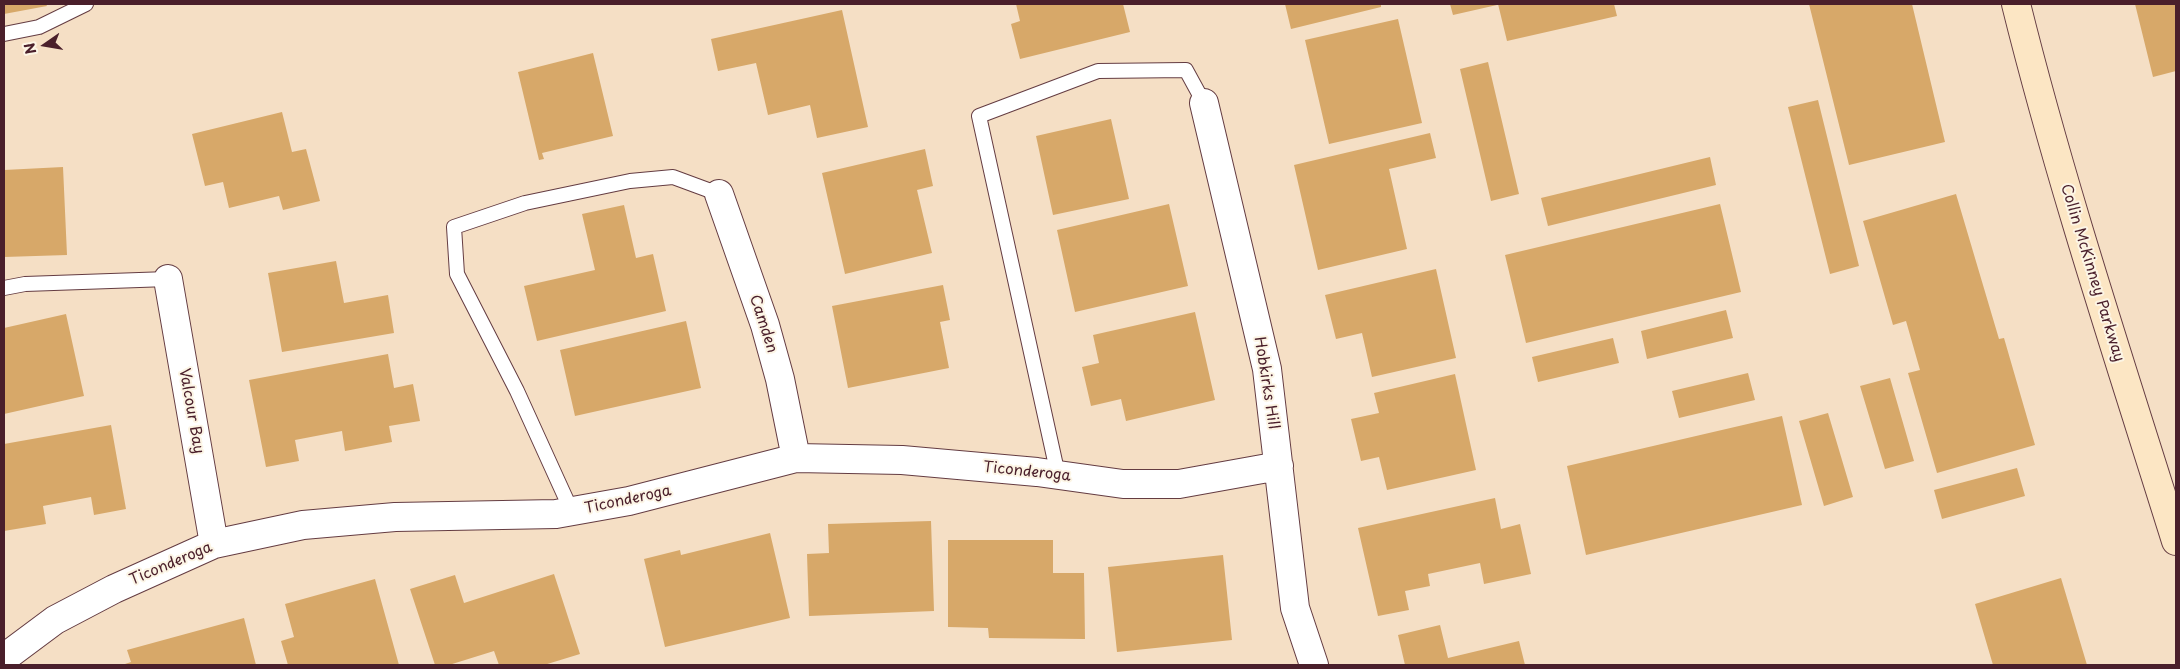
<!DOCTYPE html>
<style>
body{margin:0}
#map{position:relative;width:2180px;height:669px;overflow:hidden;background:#f5dfc5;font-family:"Playpen Sans",sans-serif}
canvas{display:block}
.frame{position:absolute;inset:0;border:5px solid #4a1f2b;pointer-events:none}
.north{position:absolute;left:20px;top:20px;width:50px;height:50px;-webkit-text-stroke:4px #fcf5e5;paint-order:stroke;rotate:257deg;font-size:14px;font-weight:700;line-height:20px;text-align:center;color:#4a1f2b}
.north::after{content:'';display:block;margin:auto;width:18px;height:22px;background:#4a1f2b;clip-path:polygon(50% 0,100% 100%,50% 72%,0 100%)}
</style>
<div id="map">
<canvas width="2180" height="669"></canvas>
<div class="frame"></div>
<div class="north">N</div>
</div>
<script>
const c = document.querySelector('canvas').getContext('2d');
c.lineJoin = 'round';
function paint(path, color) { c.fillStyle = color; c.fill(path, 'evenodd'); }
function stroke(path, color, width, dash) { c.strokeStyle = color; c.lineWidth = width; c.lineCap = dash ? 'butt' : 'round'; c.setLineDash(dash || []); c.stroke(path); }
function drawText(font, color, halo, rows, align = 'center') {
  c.font = font + ' "Playpen Sans",sans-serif'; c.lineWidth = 4; c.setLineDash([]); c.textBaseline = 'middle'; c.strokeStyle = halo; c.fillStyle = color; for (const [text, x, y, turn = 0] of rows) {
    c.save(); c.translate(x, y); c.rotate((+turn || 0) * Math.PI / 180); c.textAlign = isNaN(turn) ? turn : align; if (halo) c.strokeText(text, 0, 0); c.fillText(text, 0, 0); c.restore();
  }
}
const building = new Path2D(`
 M4,4H46L47,6L4,14Z
 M1016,4H1123L1130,32L1020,59L1011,24L1020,21Z
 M1285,4H1381V7L1291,29Z
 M1450,4H1497V5L1453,15Z
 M1498,4H1614L1617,16L1507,41Z
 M1809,4H1912L1945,142L1849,165Z
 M2135,4H2176V71L2153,77Z
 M842,10L868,127L817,138L810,105L768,115L756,63L718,71L711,39Z
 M1398,19L1422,123L1329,144L1305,40Z
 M593,53L613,136L542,153L544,159L539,160L518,72Z
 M1488,62L1519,194L1491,201L1460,69Z
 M1818,100L1859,266L1830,274L1788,107Z
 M282,112L292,152L306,149L320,201L283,210L279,196L229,208L223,182L205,186L192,134Z
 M1111,119L1129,199L1053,215L1036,136Z
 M1430,133L1436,158L1389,169L1407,249L1318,270L1294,165Z
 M925,149L933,186L917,190L932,253L845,274L822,173Z
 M1710,157L1716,185L1548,226L1541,198Z
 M63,167L67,255L4,257V170Z
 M1956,194L1999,339L2004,338L2035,445L1937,473L1908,373L1920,370L1906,321L1893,325L1863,221Z
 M1169,204L1188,286L1075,312L1057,230Z
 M1720,204L1741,292L1526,343L1505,255Z
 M624,205L636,258L653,254L666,311L537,341L524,286L595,270L582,214Z
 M336,261L344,303L388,295L394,333L282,352L268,273Z
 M1436,269L1456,358L1372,377L1362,333L1336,339L1325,295Z
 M943,285L950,320L940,322L949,368L848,388L832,306Z
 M1726,310L1733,338L1647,359L1641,331Z
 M1195,312L1215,400L1126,421L1121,399L1091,406L1082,367L1099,363L1093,335Z
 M66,314L84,396L4,414V328Z
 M686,321L701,388L575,416L560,350Z
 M1613,338L1619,363L1538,382L1532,357Z
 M388,354L394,388L413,384L420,421L389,426L392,442L345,451L342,431L295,440L299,461L266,467L249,380Z
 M1748,373L1755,400L1679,418L1672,391Z
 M1455,374L1476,470L1387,490L1379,457L1361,461L1351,419L1379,413L1374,393Z
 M1890,378L1914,461L1885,469L1860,386Z
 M1828,413L1853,497L1824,506L1799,421Z
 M1782,416L1802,505L1586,555L1567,466Z
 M111,425L126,509L94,515L91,497L43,506L46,524L4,531V444Z
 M2017,468L2025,496L1942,519L1934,490Z
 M1495,498L1501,529L1520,524L1531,574L1484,584L1480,563L1428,574L1430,586L1405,591L1409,610L1378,616L1358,528Z
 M931,521L934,611L809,616L807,554L829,553L828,524Z
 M770,533L790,618L665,647L644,559L680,550L681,555Z
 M948,540H1053V573H1084L1085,639L989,638L988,628L948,627Z
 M1223,555L1232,640L1117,652L1108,567Z
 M554,574L580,654L544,665H499L494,651L449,665H435L410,589L455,575L464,603Z
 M2061,578L2087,665H1993L1975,604Z
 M375,579L399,665H288L281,641L294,637L285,604Z
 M244,618L256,665H122L131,662L127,650Z
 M1440,625L1448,658L1519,641L1525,665H1405L1398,635Z`);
const lane = new Path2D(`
 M4,34L39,27L86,4
 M4,288L25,284L168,279
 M1058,475L979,116L1098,71L1186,70L1204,103
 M572,512L517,391L457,274L454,227L525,203L630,181L673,177L719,194`);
const street = new Path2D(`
 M1204,103L1267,369L1295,608L1314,665
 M719,194L765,325L780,379L796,458
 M168,279L214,544
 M4,658L55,620L114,589L214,544L303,525L395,517L556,514L629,501L796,458L902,460L1037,472L1123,484H1179L1279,466`);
const secondary = new Path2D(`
 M2016,4C2061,185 2120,362 2176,541`);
const streetNames = [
 ["Collin McKinney Parkway",2092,273,73],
 ["Camden",763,324,72],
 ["Hobkirks Hill",1266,383,81],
 ["Valcour Bay",191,411,80],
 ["Ticonderoga",1027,472,6],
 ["Ticonderoga",628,500,-12],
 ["Ticonderoga",171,564,-23]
];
paint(building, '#d7a869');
stroke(lane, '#643c42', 16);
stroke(street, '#643c42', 30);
stroke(secondary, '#643c42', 30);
stroke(lane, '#fff', 14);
stroke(street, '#fff', 28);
stroke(secondary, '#fce6c4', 28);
drawText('15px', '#4a1f2b', '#fcf5e5', streetNames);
</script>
